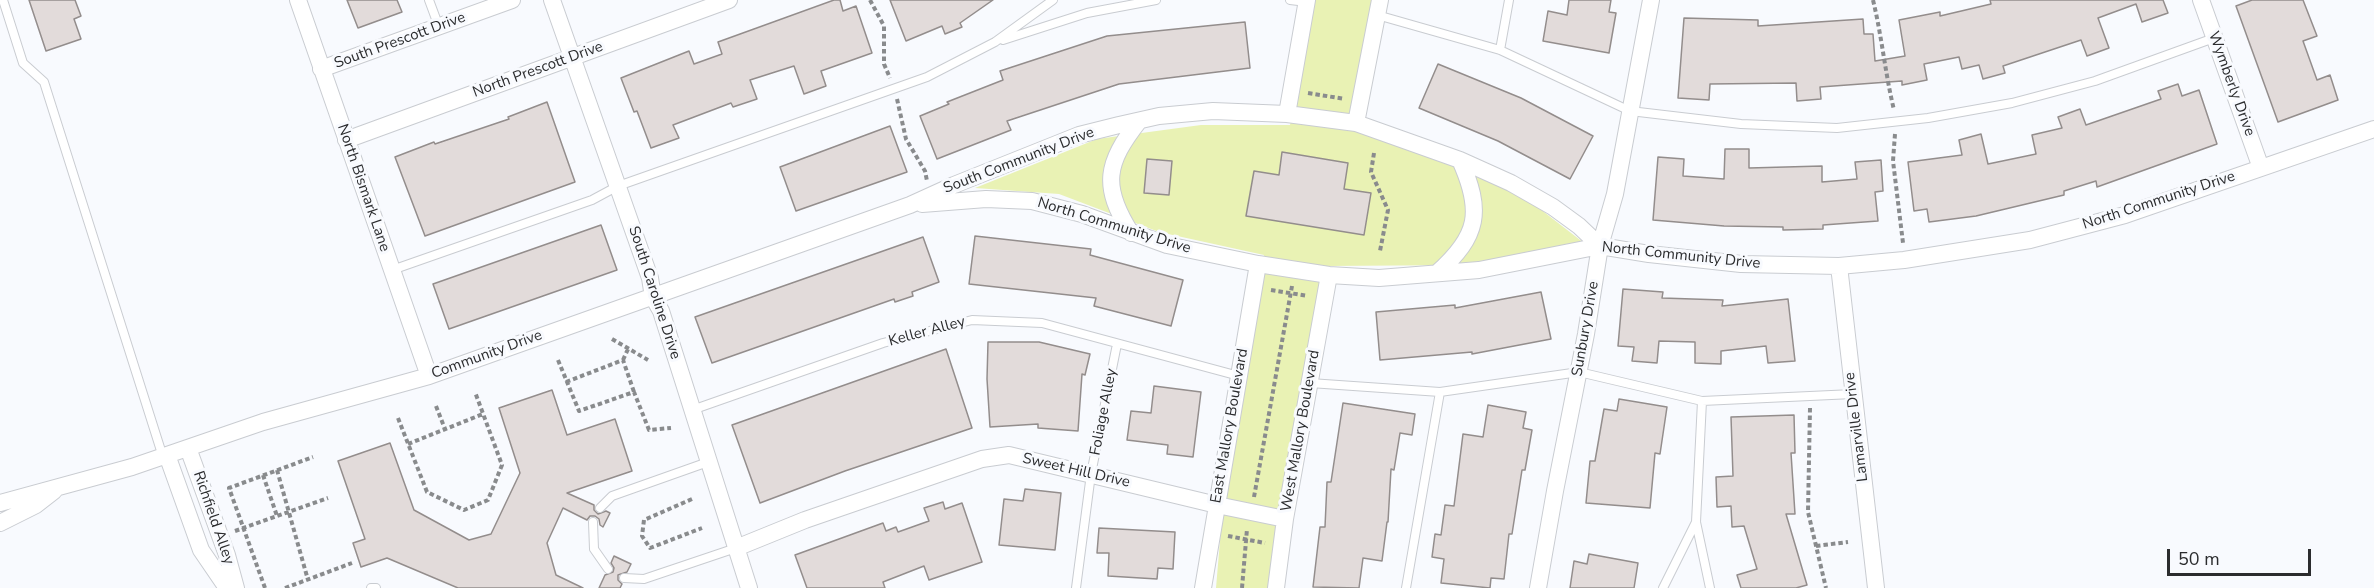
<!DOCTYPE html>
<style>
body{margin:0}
#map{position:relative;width:2374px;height:588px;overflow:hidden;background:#f8fafe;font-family:"Nunito Sans",sans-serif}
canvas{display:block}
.scale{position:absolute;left:2167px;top:549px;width:144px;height:27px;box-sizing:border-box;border:3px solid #2b2c2e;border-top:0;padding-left:8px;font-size:18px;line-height:21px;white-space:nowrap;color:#2b2c2e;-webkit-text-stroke:4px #f8fafe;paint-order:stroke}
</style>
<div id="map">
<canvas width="2374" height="588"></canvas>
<div class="scale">50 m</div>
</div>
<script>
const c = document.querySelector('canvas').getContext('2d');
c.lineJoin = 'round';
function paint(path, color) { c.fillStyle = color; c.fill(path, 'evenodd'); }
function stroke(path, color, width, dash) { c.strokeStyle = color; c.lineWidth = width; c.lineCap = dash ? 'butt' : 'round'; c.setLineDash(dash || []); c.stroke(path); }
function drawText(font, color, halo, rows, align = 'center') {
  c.font = font + ' "Nunito Sans",sans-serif'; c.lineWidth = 6; c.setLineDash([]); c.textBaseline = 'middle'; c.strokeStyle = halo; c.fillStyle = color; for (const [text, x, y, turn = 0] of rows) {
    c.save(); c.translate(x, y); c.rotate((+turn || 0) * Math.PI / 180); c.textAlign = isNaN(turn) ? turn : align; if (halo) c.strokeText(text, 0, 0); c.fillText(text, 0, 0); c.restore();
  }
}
const green = new Path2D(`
 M1313,0H1372L1353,119L1522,195L1584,243L1473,265L1326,266L1284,493L1271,588H1216L1224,493L1264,255L1159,232L1059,194L975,188L1097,139L1201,125H1290Z`);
const building = new Path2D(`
 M29,0H75L81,16L74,19L81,39L46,51Z
 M347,0H397L402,12L358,28Z
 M834,0H840L843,11L856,6L872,53L821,71L826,86L804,94L794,66L750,80L757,99L733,107L731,103L673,125L679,138L651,148L637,111L634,112L621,78L689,51L694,64L722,54L718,42Z
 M890,0H993L960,23L962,27L945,34L942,26L906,41Z
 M1569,0H1611L1609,12L1616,13L1609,53L1543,41L1548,11L1567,15Z
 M1990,0H2163L2168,13L2142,22L2136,4L2098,18L2109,48L2087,56L2081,40L2003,66L2005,73L1983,79L1979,65L1962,69L1959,57L1924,64L1927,80L1902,85V81L1820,87L1821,99L1797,101L1796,83L1710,84L1709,100L1678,98L1684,18L1758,20V26L1863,19L1864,34H1873L1875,61L1905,56L1899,20L1940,12V16L1991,4Z
 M2252,0H2303L2317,36L2303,41L2317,80L2330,75L2338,100L2278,122L2236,6Z
 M1245,22L1250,68L1119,84L1007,121L1011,130L937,159L920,116L949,104L947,102L1003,80L1000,71L1107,36Z
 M1438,64L1521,98L1593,136L1570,179L1498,141L1419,108Z
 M2178,84L2182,96L2199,90L2217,144L2097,187L2096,181L2064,191V195L1976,216L1929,222L1927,209L1914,211L1908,162L1962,155L1959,140L1981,134L1988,164L2036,154L2032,135L2062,128L2058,117L2080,109L2086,125L2161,99L2158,91Z
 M547,102L575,182L425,236L395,157L434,142L435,144L509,119L508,117Z
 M890,126L907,172L796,211L780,167Z
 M1725,149H1749V168L1822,166V182L1857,179L1855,162L1881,160L1883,191L1875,192L1878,221L1823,225V229L1783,230V227L1724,226L1653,220L1658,157L1684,159L1683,176L1724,179Z
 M1282,152L1348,163L1344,189L1371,193L1364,235L1246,216L1254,171L1279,175Z
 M1147,159L1172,161L1169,195L1144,193Z
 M601,225L617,270L449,329L433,284Z
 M975,236L1091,249L1090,255L1183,280L1171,326L1094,306L1096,298L969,284Z
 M923,237L939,282L912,292L913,296L895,302L894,299L712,363L695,317Z
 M1623,289L1663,292L1662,298L1723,300L1722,306L1788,299L1795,361L1768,363L1766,346L1721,351V364L1695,363V342L1659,341L1657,363L1632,361L1634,347L1618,346Z
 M1541,292L1551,339L1472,354V352L1380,360L1376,312L1455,305V308Z
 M988,342H1039L1090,354L1085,375L1082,374L1078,431L1038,428V424L990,427L987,379Z
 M946,349L972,428L845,471L760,503L732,425Z
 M1154,386L1201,392L1193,457L1167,454L1168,445L1127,440L1131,411L1151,413Z
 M552,390L567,435L615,419L632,471L567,493L594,505V510L598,514L606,511L610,513L603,527L600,525L599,519L595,516H590L587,520L563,508L547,543L556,575L583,588H458L387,558L361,567L353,543L365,539L338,461L390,443L414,510L469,540L491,534L520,473L499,408Z
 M1619,399L1667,407L1660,454L1655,453L1650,508L1586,503L1590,461H1595L1604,409L1617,411Z
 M1343,403L1415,414L1412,435L1400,433L1394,470L1391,469L1388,522H1387L1382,561L1363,558L1359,588L1313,587L1320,527H1325L1327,482H1331Z
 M1488,405L1526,412L1523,428L1532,430L1525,470H1522L1512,534H1509L1504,579L1491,578L1490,588L1441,583L1444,559L1432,557L1435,534L1441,535L1445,505L1454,506L1463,434L1483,437Z
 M1794,415L1795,453H1791L1795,514H1786L1807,585L1796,588H1741L1737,575L1757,569L1744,526L1732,527L1731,506L1717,507L1716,477L1733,476L1731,417Z
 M1025,489L1061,493L1055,550L999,545L1004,499L1023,501Z
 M943,502L945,509L962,503L982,562L929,580L924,566L883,582L885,588H807L795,555L883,523L886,531L896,527L898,532L929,521L924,508Z
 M1099,528L1175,532L1173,569L1158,568L1157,579L1108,576L1109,553H1097Z
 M1589,554L1638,563L1634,588H1570L1574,561L1587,564Z
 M614,556L631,564L627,572L618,575V580L622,584L620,588H599L605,575L613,572L614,568L611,563Z`);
const path = new Path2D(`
 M870,0L884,26V64L890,78
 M1873,0C1882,37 1885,73 1894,110
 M1308,93L1345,99
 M897,99L906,139L925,171L927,181
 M1895,134L1893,161L1903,243
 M1374,153L1371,172L1388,210L1380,251
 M1271,290L1308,296
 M612,339L648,360
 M558,360L579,411L634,392L649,430L671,428
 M623,360L628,349
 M566,382L623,360L634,392
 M436,406L445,429
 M1810,408L1808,512L1826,588
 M398,418L427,492L464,510L488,500L502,465L475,392
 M408,444L483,414
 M277,470L308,580
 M263,475L277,516
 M1254,497L1292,286
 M692,499L644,520L642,536L650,548L702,528
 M235,531L328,498
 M1228,536L1265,543
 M1816,546L1848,542
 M265,588L229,488L313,457
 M285,588L352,563
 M1242,588L1247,529`);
const service = new Path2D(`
 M3,0L23,63L44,82L163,457
 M429,0L439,27
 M1290,0L1307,2
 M1377,15L1500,50L1630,111L1741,124L1837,128L1928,118L2012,103L2095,81L2214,38
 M1003,40L1087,13L1156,0
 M1500,50L1509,0
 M392,270L592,200L618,186L927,77L995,42L1053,0
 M1310,383L1440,392L1579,372L1702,401L1853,394
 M1702,401L1696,522L1710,588
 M692,410L883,343L972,320L1042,323L1239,376
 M600,508L612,496L708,462
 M593,522L594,549L608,569
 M624,578L644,579L736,548
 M371,588H376
 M1076,588L1091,474L1117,344
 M1406,588L1440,392
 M1663,588L1696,522`);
const minor = new Path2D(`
 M298,0L429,376
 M552,0L650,278L653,297L661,311L749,588
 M2201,0L2261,168
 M321,69L512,0
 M1287,114L1307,0
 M1356,123L1380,0
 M346,140L729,0
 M922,204L986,199L1032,201L1082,214L1167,245L1258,264L1329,275L1379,278L1479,270L1600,246L1649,254L1741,264L1839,266L1904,260L2030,240L2125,215L2374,129
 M1131,233C1101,186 1106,163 1139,121
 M1839,266L1876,588
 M1437,273C1479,236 1483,211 1460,160
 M188,448L227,555L236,588
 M167,455L201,550L227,588
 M0,503L132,467L263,422L429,376L910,205L954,185L1079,135L1119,125L1159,116L1213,111L1287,114L1356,123L1460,160L1511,183L1553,207L1579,226L1600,246
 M0,523L36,505L54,491
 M736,548L805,520L982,459L1009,455L1217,505L1285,519
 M1203,588L1258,264
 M1276,588L1285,519L1329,275
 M1538,588L1555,491L1586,334L1600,246L1615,194L1651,0`);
const streetNames = [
 ["South Prescott Drive",400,41,-20],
 ["North Prescott Drive",538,70,-20],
 ["Wymberly Drive",2231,84,70],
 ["South Community Drive",1019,161,-21],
 ["North Bismark Lane",363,188,71],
 ["North Community Drive",2159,201,-18],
 ["North Community Drive",1114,226,17],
 ["North Community Drive",1681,256,6],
 ["South Caroline Drive",654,293,72],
 ["Sunbury Drive",1586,329,-80],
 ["Keller Alley",927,332,-15],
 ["Community Drive",487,355,-20],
 ["Foliage Alley",1104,412,-79],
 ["East Mallory Boulevard",1230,426,-80],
 ["Lamarville Drive",1857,427,-97],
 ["West Mallory Boulevard",1301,431,-80],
 ["Sweet Hill Drive",1076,471,13],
 ["Richfield Alley",213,518,71]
];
paint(green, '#e9f2b4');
paint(building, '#e2dbda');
stroke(building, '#938d8c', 1.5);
stroke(service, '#c9ccd1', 10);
stroke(minor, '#c9ccd1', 18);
stroke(path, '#898b8d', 4, [4.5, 3]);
stroke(service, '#fff', 8);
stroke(minor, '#fff', 16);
drawText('15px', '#2b2c2e', '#f8fafe', streetNames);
</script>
